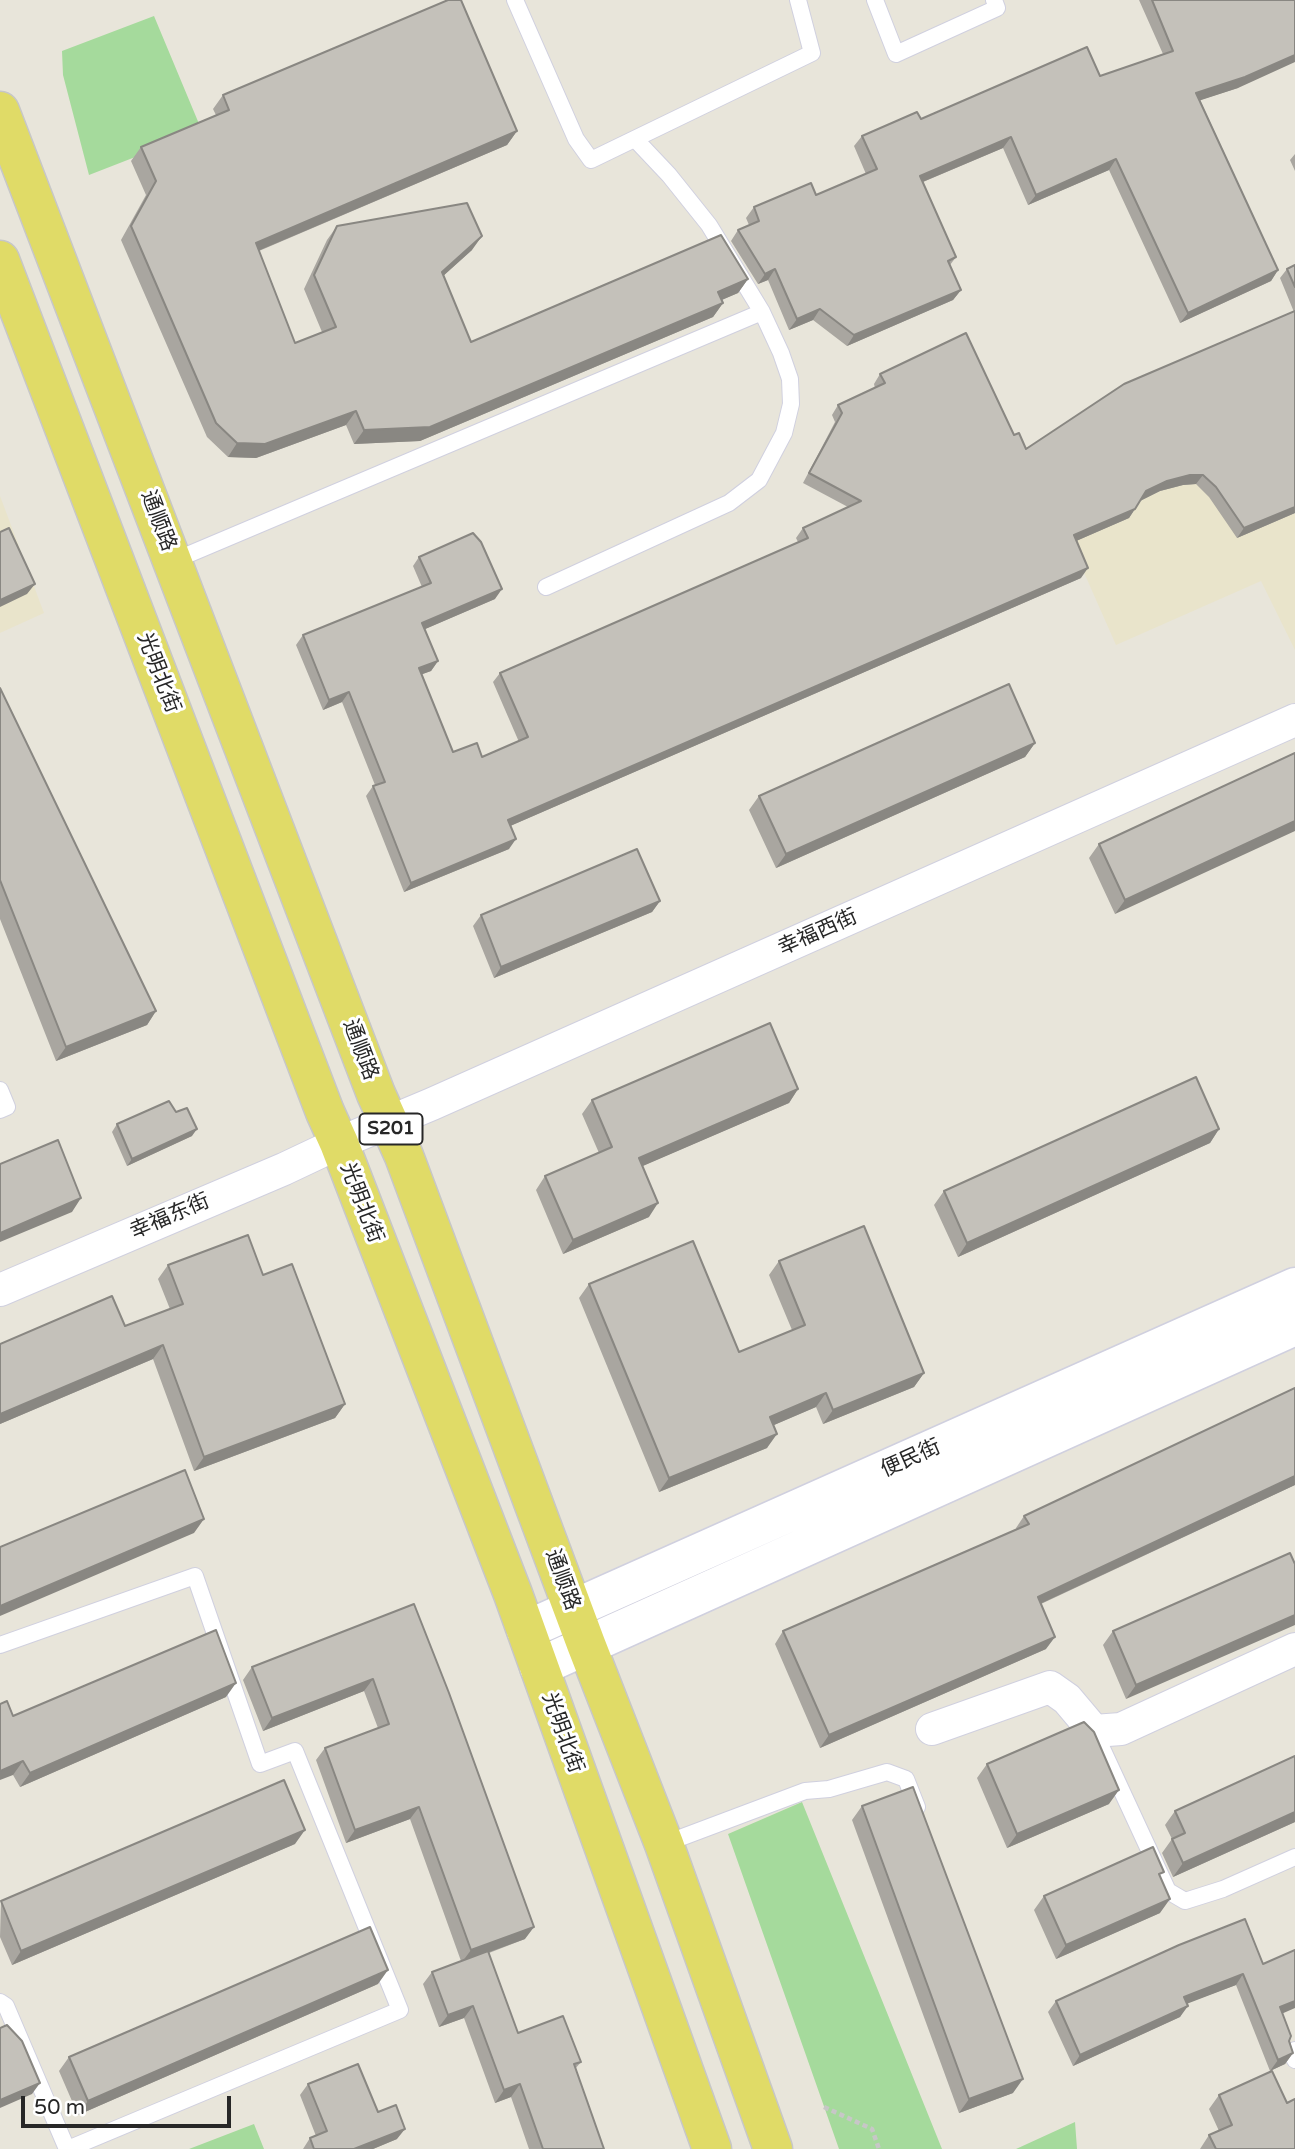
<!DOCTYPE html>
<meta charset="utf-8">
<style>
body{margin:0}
#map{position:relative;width:1295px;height:2149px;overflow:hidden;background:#e8e5da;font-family:"Varela Round",sans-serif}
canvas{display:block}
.scale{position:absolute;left:21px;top:2096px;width:210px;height:32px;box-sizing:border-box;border:4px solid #272727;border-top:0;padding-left:9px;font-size:21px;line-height:24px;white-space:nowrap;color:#272727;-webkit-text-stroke:5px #fff;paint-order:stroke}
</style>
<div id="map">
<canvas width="1295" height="2149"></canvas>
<div class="scale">50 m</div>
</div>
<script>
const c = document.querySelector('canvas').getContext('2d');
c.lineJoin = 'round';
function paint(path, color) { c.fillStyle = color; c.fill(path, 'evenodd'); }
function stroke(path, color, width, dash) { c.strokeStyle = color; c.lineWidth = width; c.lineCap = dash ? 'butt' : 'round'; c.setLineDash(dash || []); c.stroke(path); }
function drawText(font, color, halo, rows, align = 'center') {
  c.font = font + ' "Varela Round","Noto Sans SC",sans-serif'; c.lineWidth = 6; c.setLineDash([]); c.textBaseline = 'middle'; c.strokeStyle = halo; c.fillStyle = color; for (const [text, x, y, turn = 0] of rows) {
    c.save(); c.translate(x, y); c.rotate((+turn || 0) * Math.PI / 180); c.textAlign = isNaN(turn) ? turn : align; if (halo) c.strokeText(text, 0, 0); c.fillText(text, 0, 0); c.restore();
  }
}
const education = new Path2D(`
 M1247,371L1295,477V650L1261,581L1116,645L1051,498Z
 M0,496L44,613L0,633Z`);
const green = new Path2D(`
 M154,16L202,131L89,175L63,75L62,51Z
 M802,1802L942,2149H839L728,1834Z
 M1075,2122L1077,2149H1016Z
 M254,2124L264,2149H189Z`);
const path = new Path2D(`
 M824,2107L872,2129L879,2149`);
const service = new Path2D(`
 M515,0L576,139L591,160L812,53L798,0
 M875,0L896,54L997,8L994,0
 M173,561L762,312L709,225L669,175L635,139
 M546,587L729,503L759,480L784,433L791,404L790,379L781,353L762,312
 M0,1090L7,1107L0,1110
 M0,1645L195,1576L260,1764L295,1751L400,2010L68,2149
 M1094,1731L1168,1891L1185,1901L1223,1889L1295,1857
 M664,1844L805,1791L829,1789L887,1772L906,1779L917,1807
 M0,2002L6,2006L67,2149
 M1295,2050L1292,2053L1295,2060`);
const minor = new Path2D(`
 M0,1290L284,1169L339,1143L432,1104L1295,720
 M932,1729L1050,1687L1067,1699L1094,1731L1121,1729L1295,1649`);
const tertiary = new Path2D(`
 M526,1630L1295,1287
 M539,1667L1295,1326`);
const primary = new Path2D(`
 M0,111L376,1094L404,1156L586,1644L664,1844L773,2149
 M0,260L325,1112L339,1143L513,1594L712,2149`);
const wall = new Path2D(`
 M1139,0H1295L1238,88L1200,100L1278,270L1271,281L1180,323L1109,170L1028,205L1003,148L923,182L956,257L950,265L961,290L953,300L847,346L813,320L789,330L768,280L758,284L731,241L738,230L749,225L746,218L754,207L816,195L866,174L854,146L862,136L921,119L1100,76L1163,54Z
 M223,95L517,131L507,145L259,251L295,343L322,332L304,289L327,240L337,226L472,250L443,276L471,342L748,279L738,293L721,300L723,303L713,317L420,441L354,444L346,425L256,458L228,457L207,437L121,240L146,195L131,161L141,147L216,115L213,109Z
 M1295,154V171L1290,160Z
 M1295,265V513L1237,538L1209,497L1196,484L1183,485L1160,491L1140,501L1129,518L1076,541L1081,578L510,826L509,849L404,892L366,796L373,786L375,785L342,702L323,710L296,645L303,635L422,587L413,566L419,557L495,599L425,629L438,661L431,671L422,674L453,752L482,757L519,742L493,682L500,673L798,542L796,538L803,528L848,507L803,483L835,422L832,415L838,405L875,388L874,384L880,374L1014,435L1026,449L1294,312L1280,278L1287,269Z
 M0,688L156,1011L147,1025L56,1061L0,919Z
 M1035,743L1025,757L776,868L749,810L759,796Z
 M1295,753L1115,914L1089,858L1099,844Z
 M660,901L652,912L494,978L473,926L481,915Z
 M798,1089L789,1103L642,1166L649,1217L563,1254L536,1190L545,1176L599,1153L582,1114L592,1100Z
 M117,1124L192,1136L127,1166L112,1132Z
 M1219,1129L1210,1143L958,1257L934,1205L944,1191Z
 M779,1261L924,1373L914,1387L823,1424L816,1407L774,1425L767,1448L659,1492L579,1298L589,1284L739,1352L792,1330L769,1275Z
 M168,1265L263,1275L345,1404L335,1418L194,1471L153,1359L0,1424V1344L125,1326L170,1309L158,1279Z
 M1295,1388V1485L1041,1604L1046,1649L820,1748L775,1644L783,1631L1017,1530L1016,1528L1024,1516Z
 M1290,1553L1126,1699L1103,1645L1113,1631Z
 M414,1604L525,1939L489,1953L518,2033L581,2062L575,2069L604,2149H529L511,2097L495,2103L464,2018L439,2027L423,1984L432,1972L461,1961L410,1819L346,1843L316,1760L325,1748L378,1728L364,1691L263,1731L243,1680L252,1667Z
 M226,1697L20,1787L13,1775V1716Z
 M1295,1756V1822L1173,1877L1162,1853L1172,1839L1165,1825L1175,1811Z
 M987,1764L1109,1804L1007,1848L977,1778Z
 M862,1806L1013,2093L959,2113L852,1820Z
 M295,1844L12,1965L0,1937L1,1901Z
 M1161,1877L1160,1913L1056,1959L1034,1910L1044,1896Z
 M1245,1919L1283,2014L1293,2053L1285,2064L1270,2071L1236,1985L1187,2003L1180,2017L1073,2066L1048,2012L1056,2001Z
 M378,1984L78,2115L59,2071L69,2057Z
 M308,2084L378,2112L397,2139L373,2149H303L310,2138L316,2136L300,2095Z
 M1219,2095L1295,2149H1200L1209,2135L1219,2131L1209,2109Z`);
const shadedWall = new Path2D(`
 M1295,55V62L1238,88L1189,104L1196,93Z
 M517,131L507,145L246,256L256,243Z
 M1011,137L1003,148L913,186L920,176Z
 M1116,159L1109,170L1028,205L1036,195Z
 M482,236L472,250L432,286L442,272Z
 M775,269L768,280L758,284L765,274Z
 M1278,270L1271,281L1180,323L1188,313Z
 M748,279L738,293L708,306L718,292Z
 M961,290L953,300L847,346L854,335Z
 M723,303L713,317L420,441L354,444L364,430Z
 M820,309L813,320L789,330L797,319Z
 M356,411L346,425L256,458L228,457L237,443Z
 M1190,475H1203L1196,484L1183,485L1160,491L1140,501L1146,491L1167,481Z
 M1295,507V513L1237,538L1244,528Z
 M1135,509L1129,518L1067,545L1074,535Z
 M1088,568L1081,578L501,830L508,820Z
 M35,584L27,594L0,607V600Z
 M502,589L495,599L416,633L422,623Z
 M438,661L431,671L412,678L419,668Z
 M349,692L342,702L323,710L329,700Z
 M1035,743L1025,757L776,868L786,854Z
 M1295,821V831L1115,914L1125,900Z
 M516,839L509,849L404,892L411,883Z
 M660,901L652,912L494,978L501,967Z
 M156,1011L147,1025L56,1061L66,1047Z
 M798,1089L789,1103L629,1172L639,1158Z
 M197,1129L192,1136L127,1166L132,1159Z
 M1219,1129L1210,1143L958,1257L967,1243Z
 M81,1198L72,1212L0,1242V1233Z
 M658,1203L649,1217L563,1254L573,1240Z
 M163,1345L153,1359L0,1424V1414Z
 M924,1373L914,1387L823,1424L833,1410Z
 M826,1393L816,1407L760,1431L770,1417Z
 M345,1404L335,1418L194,1471L204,1457Z
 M777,1434L767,1448L659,1492L669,1478Z
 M1295,1476V1485L1029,1609L1038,1597Z
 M204,1519L194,1533L0,1616V1606Z
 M1295,1615V1625L1126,1699L1136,1685Z
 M1055,1637L1046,1649L820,1748L829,1735Z
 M373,1679L364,1691L263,1731L272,1718Z
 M236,1683L226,1697L20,1787L30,1773Z
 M23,1761L13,1775L0,1780V1771Z
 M1119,1790L1109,1804L1007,1848L1017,1834Z
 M419,1807L410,1819L346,1843L355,1830Z
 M1295,1812V1822L1173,1877L1183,1863Z
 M305,1830L295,1844L12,1965L21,1951Z
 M1170,1899L1160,1913L1056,1959L1066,1945Z
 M534,1927L525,1939L462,1962L471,1950Z
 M388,1970L378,1984L78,2115L88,2101Z
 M1243,1974L1236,1985L1176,2008L1184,1997Z
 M1295,2001V2008L1272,2018L1280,2007Z
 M473,2006L464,2018L439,2027L448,2015Z
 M1188,2006L1180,2017L1073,2066L1080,2055Z
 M1293,2053L1285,2064L1270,2071L1278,2060Z
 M1023,2079L1013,2093L959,2113L969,2099Z
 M40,2083L32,2094L0,2108V2100Z
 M520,2084L511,2097L495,2103L504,2090Z
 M405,2129L397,2139L373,2149H354Z`);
const building = new Path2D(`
 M448,0H461L517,131L256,243L295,343L336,327L314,275L337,226L467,203L482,236L442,272L471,342L721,235L748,279L718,292L723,303L430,427L364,430L356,411L265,444L237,443L216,423L131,226L156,181L141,147L229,110L223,95Z
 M1152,0H1295V55L1245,77L1196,93L1278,270L1188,313L1116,159L1036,195L1011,137L920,176L956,257L948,261L961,290L854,335L820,309L797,319L775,269L765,274L738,230L759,221L754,207L811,183L816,195L877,169L862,136L917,112L921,119L1087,47L1100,76L1173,51Z
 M1295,265V287L1287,269Z
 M1295,311V507L1244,528L1216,487L1203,475H1190L1167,481L1146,491L1135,509L1074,535L1088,568L508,820L516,839L411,883L373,786L385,782L349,692L329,700L303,635L431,583L419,557L473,533L481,542L502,589L422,623L438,661L419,668L453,752L477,743L482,757L528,737L500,673L808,538L803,528L861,501L809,473L842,413L838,405L885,383L880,374L966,333L1014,435L1019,433L1026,449L1124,384Z
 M9,528L35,584L0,600V532Z
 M1009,684L1035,743L786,854L759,796Z
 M0,688L156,1011L66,1047L0,880Z
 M1295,753V821L1125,900L1099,844Z
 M637,849L660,901L501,967L481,915Z
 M770,1023L798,1089L639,1158L658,1203L573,1240L545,1176L612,1147L592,1100Z
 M1196,1077L1219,1129L967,1243L944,1191Z
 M169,1101L176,1112L187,1108L197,1129L132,1159L117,1124Z
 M58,1140L81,1198L0,1233V1164Z
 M864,1226L924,1373L833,1410L826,1393L770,1417L777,1434L669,1478L589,1284L693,1241L739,1352L805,1325L779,1261Z
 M248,1235L263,1275L292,1264L345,1404L204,1457L163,1345L0,1414V1344L112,1296L125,1326L183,1304L168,1265Z
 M1295,1388V1476L1038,1597L1055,1637L829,1735L783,1631L1029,1524L1024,1516Z
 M185,1470L204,1519L0,1606V1547Z
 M1290,1553L1295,1564V1615L1136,1685L1113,1631Z
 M414,1604L449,1693L534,1927L471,1950L419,1807L355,1830L325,1748L389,1724L373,1679L272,1718L252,1667Z
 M216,1630L236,1683L30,1773L23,1761L0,1771V1704L7,1701L13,1716Z
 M1084,1722L1094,1732L1119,1790L1017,1834L987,1764Z
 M1295,1756V1812L1183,1863L1172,1839L1185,1833L1175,1811Z
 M284,1780L305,1830L21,1951L1,1901Z
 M913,1787L1023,2079L969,2099L862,1806Z
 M1153,1847L1164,1872L1159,1874L1170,1899L1066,1945L1044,1896Z
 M1245,1919L1263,1964L1295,1950V2001L1280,2007L1291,2036L1289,2041L1293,2053L1278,2060L1243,1974L1184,1997L1188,2006L1080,2055L1056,2001L1179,1945Z
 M370,1927L388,1970L88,2101L69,2057Z
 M488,1951L518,2033L563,2016L581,2062L574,2064L604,2149H543L520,2084L504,2090L473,2006L448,2015L432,1972Z
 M7,2025L22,2041L40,2083L0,2100V2028Z
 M358,2064L378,2112L396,2105L405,2129L354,2149H314L310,2138L327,2131L308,2084Z
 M1272,2071L1287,2103L1295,2099V2149H1216L1209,2135L1232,2125L1219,2095Z`);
const shields = [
 [391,1129,63]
];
const shieldNames = [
 ["S201",391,1129]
];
const streetNames = [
 ["通顺路",158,521,69],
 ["光明北街",158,673,69],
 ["幸福西街",818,933,-24],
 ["通顺路",360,1050,69],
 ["光明北街",361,1203,69],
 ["幸福东街",170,1217,-23],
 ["便民街",911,1459,-24],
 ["通顺路",562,1580,70],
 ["光明北街",562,1733,70]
];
paint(education, '#e9e4cb');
paint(green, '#a5da9c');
stroke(service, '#d0d0df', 18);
stroke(minor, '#d0d0df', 34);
stroke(tertiary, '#d0d0df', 41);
stroke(primary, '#c7c7c7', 41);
stroke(path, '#c7c7c7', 4.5, [5, 3.5]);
stroke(service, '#fff', 16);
stroke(minor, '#fff', 32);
stroke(tertiary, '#fff', 38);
stroke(primary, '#e0db67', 38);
paint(wall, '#a9a6a0');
paint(shadedWall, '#898782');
paint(building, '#c4c1ba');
stroke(building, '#898782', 2);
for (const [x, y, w] of shields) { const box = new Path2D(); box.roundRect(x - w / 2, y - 15.5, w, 31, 5); c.fillStyle = '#fff'; c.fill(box); stroke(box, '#272727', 2); }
drawText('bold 19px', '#272727', null, shieldNames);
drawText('21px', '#272727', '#fff', streetNames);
</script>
